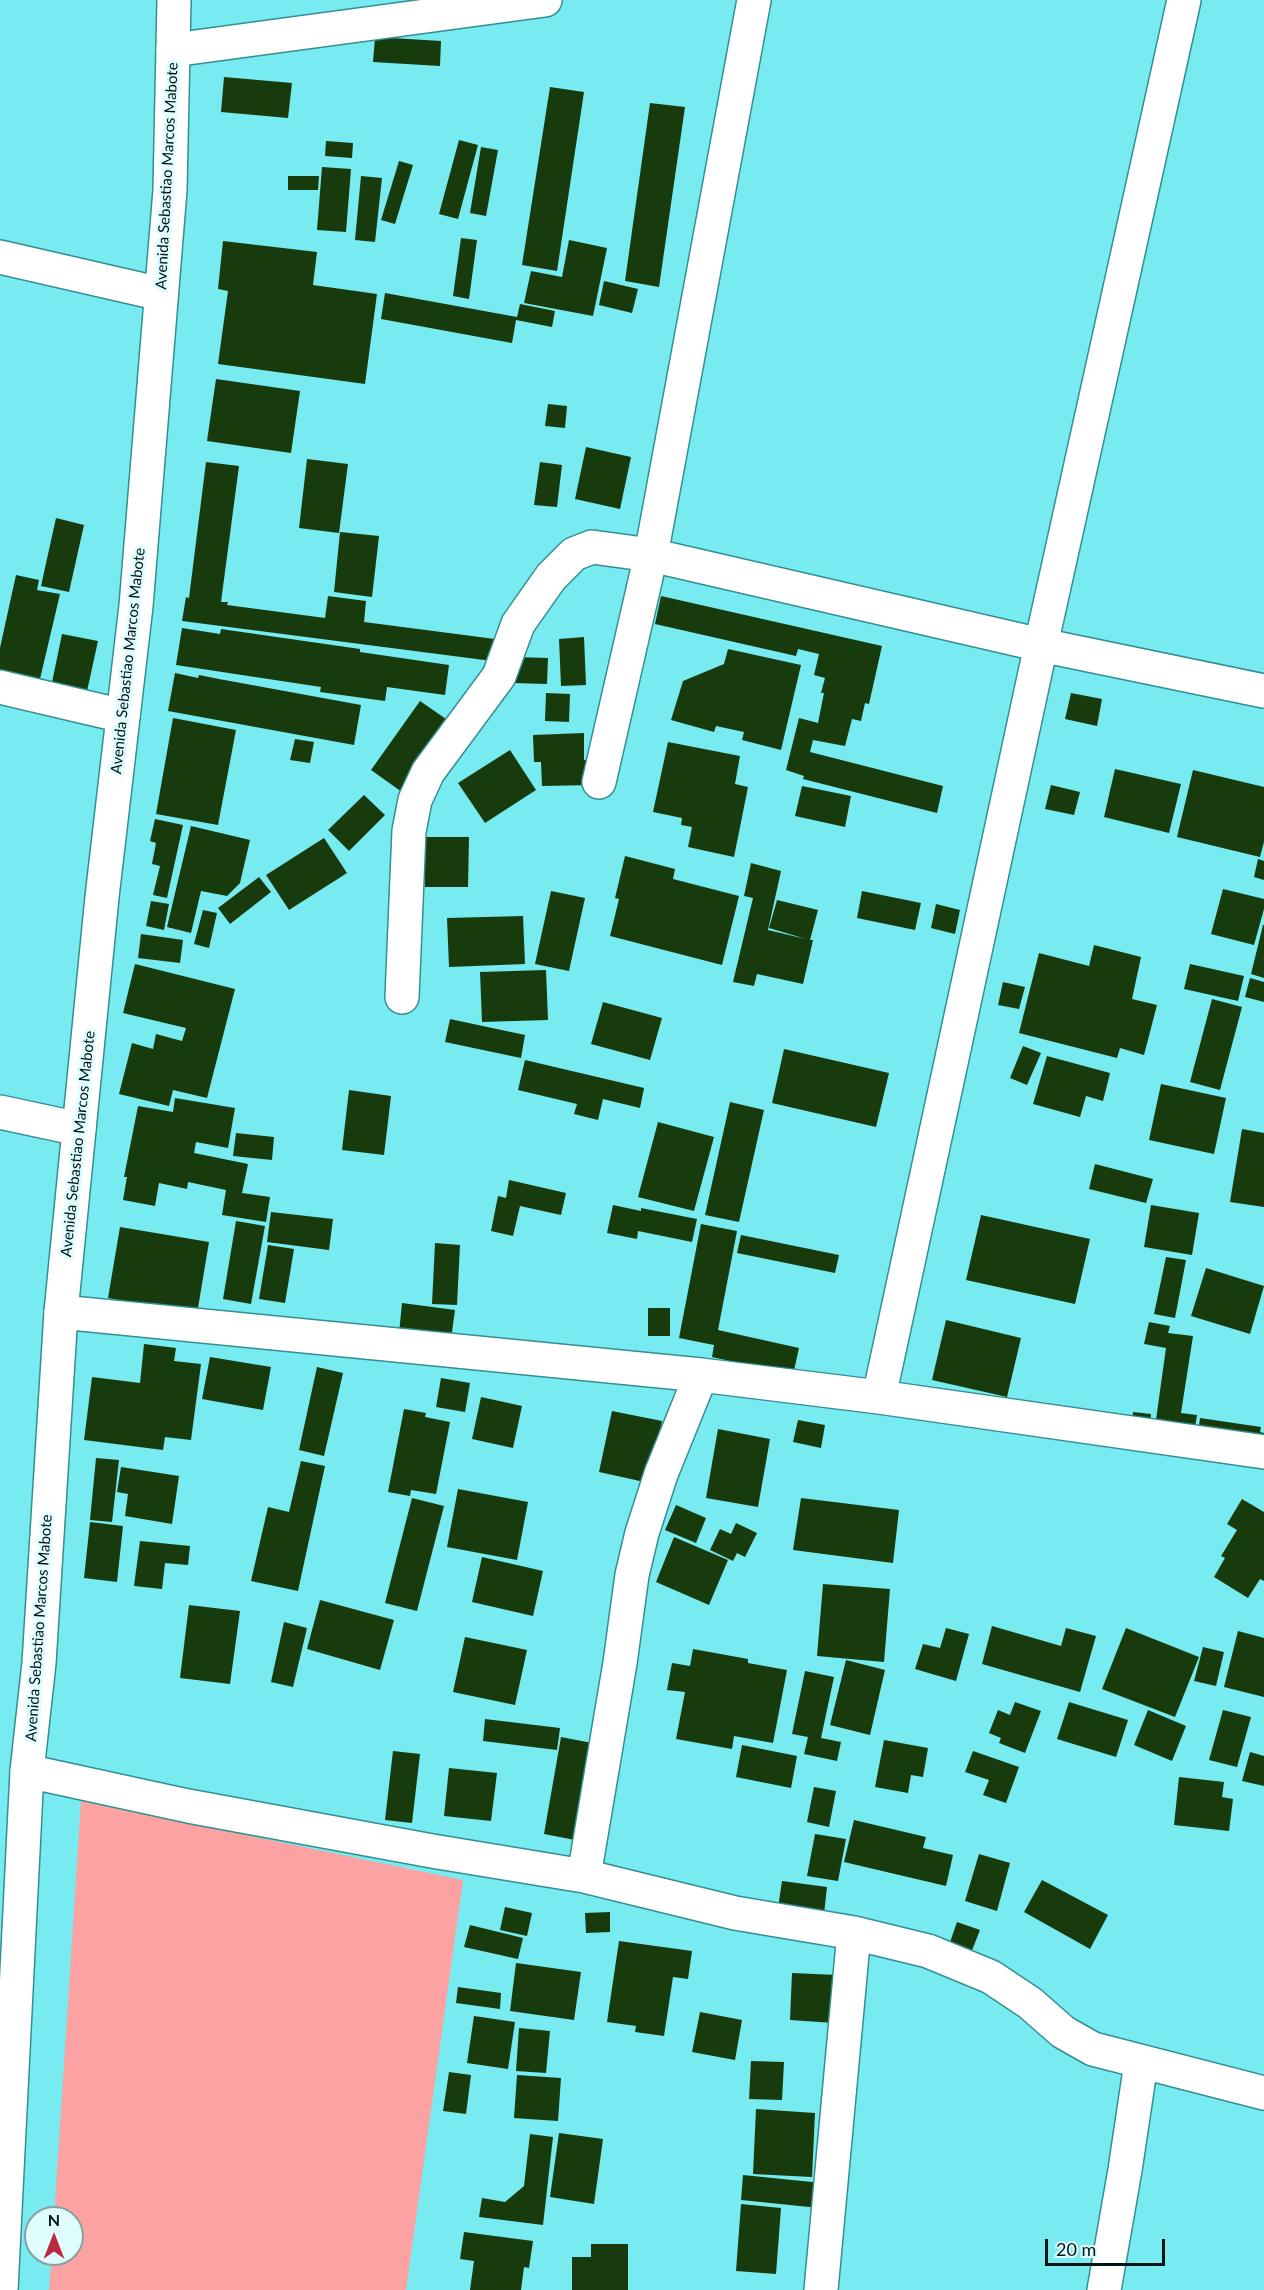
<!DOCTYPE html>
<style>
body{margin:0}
#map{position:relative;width:1264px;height:2290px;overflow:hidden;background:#77ebf0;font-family:Lato,sans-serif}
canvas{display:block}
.north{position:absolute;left:24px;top:2206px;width:60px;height:60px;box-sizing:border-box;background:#dffdff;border:2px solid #869fa1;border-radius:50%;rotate:0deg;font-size:16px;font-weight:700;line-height:24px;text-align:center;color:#001314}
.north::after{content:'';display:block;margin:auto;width:21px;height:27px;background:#ba293c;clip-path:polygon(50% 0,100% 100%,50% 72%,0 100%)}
.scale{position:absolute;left:1045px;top:2239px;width:120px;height:27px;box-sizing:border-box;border:3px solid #001314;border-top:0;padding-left:8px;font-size:18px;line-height:21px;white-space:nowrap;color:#001314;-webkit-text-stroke:4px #dffdff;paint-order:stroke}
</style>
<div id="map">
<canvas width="1264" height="2290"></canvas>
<div class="north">N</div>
<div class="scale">20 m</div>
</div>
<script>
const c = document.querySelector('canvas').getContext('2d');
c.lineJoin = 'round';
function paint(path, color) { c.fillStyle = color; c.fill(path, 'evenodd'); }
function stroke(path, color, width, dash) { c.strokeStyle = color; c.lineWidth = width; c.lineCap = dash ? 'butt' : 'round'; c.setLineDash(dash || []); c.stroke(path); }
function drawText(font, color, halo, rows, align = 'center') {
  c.font = font + ' Lato,sans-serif'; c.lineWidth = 6; c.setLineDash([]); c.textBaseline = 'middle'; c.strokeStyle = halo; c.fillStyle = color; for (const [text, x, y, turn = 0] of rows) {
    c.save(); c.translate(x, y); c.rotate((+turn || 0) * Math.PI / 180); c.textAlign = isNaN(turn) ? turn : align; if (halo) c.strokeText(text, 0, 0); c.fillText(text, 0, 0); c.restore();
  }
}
const green = new Path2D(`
 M81,1801L463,1880L406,2290H49L52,2254H72V2218H54Z`);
const building = new Path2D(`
 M375,37L441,41L440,66L373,62Z
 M224,77L292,83L288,118L221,112Z
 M550,87L584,92L557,271L522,265Z
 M650,103L685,107L659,287L625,281Z
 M459,140L478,145L458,219L439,214Z
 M326,141L353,143L352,158L325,156Z
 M481,147L498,150L486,216L470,213Z
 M399,161L413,165L395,224L381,220Z
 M322,167L351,169L346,232L317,230Z
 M288,176H319L318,190H288Z
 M361,176L382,178L375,242L355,240Z
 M461,238L477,240L469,299L453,296Z
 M569,240L607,248L593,316L524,303L531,271L562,277Z
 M223,241L317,252L313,285L377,294L365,384L218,364L228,291L218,289Z
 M604,281L638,289L632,313L599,305Z
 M385,293L517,317L520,304L555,311L552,327L516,320L512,343L381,319Z
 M216,379L300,391L291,453L207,441Z
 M548,404L567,406L565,428L545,426Z
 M586,447L631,457L620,509L575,499Z
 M307,459L348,464L339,533L299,528Z
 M206,462L239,466L221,602H228L227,605L325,618L328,596L366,601L364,622L495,639L492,661L182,621L186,597L189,598Z
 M540,462L562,465L557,507L534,505Z
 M56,518L84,525L69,592L41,586Z
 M340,532L379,536L372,597L334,592Z
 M16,575L39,580L37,590L60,594L40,679L0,670V648Z
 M661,596L882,646L869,704L865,703L861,721L852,719L845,746L813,740L810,752L943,786L937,813L803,779L804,776L786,770L799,718L818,723L824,693H821L825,678L814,675L819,654L798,649L796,656L655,624Z
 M182,628L220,634L221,629L360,649V652L449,665L445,695L387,687L385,701L320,692L321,687L176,665Z
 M62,634L98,641L84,705L49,697Z
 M584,637L586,685L561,686L559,639Z
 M728,649L801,665L781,750L742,740L744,732L716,726L714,732L671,720L683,681L724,664Z
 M515,657L548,658L547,684L514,683Z
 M175,673L198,678L199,675L219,679L361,705L354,745L168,711Z
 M546,693L570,694L569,722L545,721Z
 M1071,693L1102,699L1097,726L1065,719Z
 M420,701L459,728L409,797L371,770Z
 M173,718L236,730L218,825L156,814Z
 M584,733V760L595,759V785L542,786L541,762H534L533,735Z
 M295,739L314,742L310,763L290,760Z
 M668,742L740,756L735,784L748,787L734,857L688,847L692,827L681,825L682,818L653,812Z
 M510,750L536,790L485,823L458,783Z
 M1115,769L1181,784L1169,833L1104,817Z
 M1193,770L1264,787V842L1260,857L1177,837Z
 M1051,785L1080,792L1074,815L1045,809Z
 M802,786L851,796L845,827L795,816Z
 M364,795L385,815L349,851L328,830Z
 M155,819L183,825L167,898L153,895L160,866L152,864L156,843L150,841Z
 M191,826L250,840L240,883L227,896L201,891L191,933L167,927Z
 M425,837H469L468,887H425Z
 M324,838L347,873L289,910L266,875Z
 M625,856L675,869L673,879L739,896L722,965L610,936L619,899L615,898Z
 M1258,859L1264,861V880L1254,877Z
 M751,863L781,871L768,930L806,939L769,928L777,900L818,910L810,940H813L803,984L757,974L754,986L733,982L753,898L744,896Z
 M259,877L271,892L230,924L218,908Z
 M1223,889L1264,899V909L1254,945L1211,934Z
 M551,891L585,898L569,971L535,964Z
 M862,891L921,903L915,930L857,918Z
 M151,901L169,904L164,930L146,926Z
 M936,904L960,910L955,934L931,928Z
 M203,910L217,913L209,948L194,944Z
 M523,916L525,964L449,967L447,918Z
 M1263,925H1264V978L1251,974Z
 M141,934L183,940L180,963L138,958Z
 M1094,945L1141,957L1132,999L1157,1005L1144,1055L1120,1048L1117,1058L1019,1033L1039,953L1089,966Z
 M135,964L235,989L207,1098L173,1090L169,1106L119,1094L132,1043L153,1049L156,1034L182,1041L186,1028L123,1013Z
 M1190,964L1244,976L1238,1001L1184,989Z
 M546,970L548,1020L482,1022L480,972Z
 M1250,978L1264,982V1002L1245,997Z
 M1003,982L1025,987L1019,1009L998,1005Z
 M1212,999L1242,1007L1220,1090L1190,1082Z
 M603,1002L662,1018L650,1060L591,1044Z
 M450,1019L525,1035L521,1058L445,1042Z
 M1023,1046L1041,1053L1027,1085L1010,1078Z
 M784,1049L889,1073L876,1127L772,1103Z
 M1047,1056L1110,1073L1103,1101L1086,1096L1080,1117L1033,1104Z
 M525,1060L644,1088L640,1108L603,1099L598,1120L574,1114L577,1104L518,1090Z
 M1161,1084L1226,1098L1214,1154L1149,1140Z
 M349,1090L391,1096L384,1155L342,1150Z
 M175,1098L235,1108L228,1148L196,1142L194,1153L248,1164L242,1193L270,1197L266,1222L222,1215L226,1190L188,1182L187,1189L159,1183L155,1206L123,1200L127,1177H124L138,1106L173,1112Z
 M730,1102L764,1110L739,1222L705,1215Z
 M658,1122L714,1137L694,1211L638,1197Z
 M1242,1129L1264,1133V1207L1230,1202Z
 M236,1133L274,1137L272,1160L233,1156Z
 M1095,1164L1153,1179L1146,1203L1089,1189Z
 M509,1180L566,1193L561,1215L520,1206L513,1236L491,1231L498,1196L506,1198Z
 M613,1205L641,1211V1208L697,1219L692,1242L638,1231L637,1239L607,1233Z
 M1151,1205L1199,1213L1192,1255L1144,1247Z
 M271,1212L333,1219L329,1250L267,1242Z
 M981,1215L1090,1239L1075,1304L966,1280Z
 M236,1221L265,1226L251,1304L223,1299Z
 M701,1224L737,1231L718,1330L799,1348L793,1375L712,1357L714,1345L679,1338Z
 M120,1227L209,1242L197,1314L108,1298Z
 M741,1235L839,1255L835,1273L737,1253Z
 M435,1243L460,1245L457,1305L432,1304Z
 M268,1245L294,1249L285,1303L259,1299Z
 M1166,1257L1186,1260L1175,1318L1154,1314Z
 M1206,1268L1264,1286L1250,1334L1191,1316Z
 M402,1303L455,1310L451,1339L399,1333Z
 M648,1308H670V1336H648Z
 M946,1320L1021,1338L1007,1397L932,1380Z
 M1149,1322L1170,1326L1168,1333L1193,1336L1181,1413L1197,1415L1193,1440L1154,1434L1166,1348L1144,1344Z
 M144,1344L176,1348L174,1361L201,1364L191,1440L165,1437L163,1450L84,1440L92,1377L140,1383Z
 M210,1357L271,1367L263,1410L202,1399Z
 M317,1367L343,1373L324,1456L299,1450Z
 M441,1378L470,1383L465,1412L436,1407Z
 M481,1397L522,1406L513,1448L472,1439Z
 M404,1409L426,1413L425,1417L450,1422L436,1494L411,1490L410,1496L388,1492Z
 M612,1411L662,1421L649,1483L599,1472Z
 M1133,1412L1151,1414L1149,1435L1131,1433Z
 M1200,1418L1261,1427L1260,1432L1264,1433V1449L1197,1440Z
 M798,1420L825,1425L821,1448L793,1442Z
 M718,1429L770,1439L758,1507L706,1498Z
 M96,1458L119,1460L112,1522L90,1520Z
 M301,1461L325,1466L298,1591L251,1581L268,1507L289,1512Z
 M121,1467L179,1476L172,1524L125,1516L128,1494L117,1492Z
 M458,1489L528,1502L517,1560L447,1547Z
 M412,1498L444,1506L417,1611L385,1603Z
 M801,1498L899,1510L893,1563L793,1550Z
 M1242,1499L1264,1512V1581L1260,1579L1248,1598L1214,1577L1225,1558L1221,1556L1237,1530L1227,1524Z
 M676,1505L706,1518L696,1543L665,1530Z
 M90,1522L123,1526L117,1582L84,1578Z
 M736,1523L757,1533L745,1557L737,1553L733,1561L710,1550L720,1529L731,1534Z
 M674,1537L728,1560L709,1605L656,1582Z
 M140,1541L190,1546L188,1565L165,1563L162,1589L134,1586Z
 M482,1557L543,1571L533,1616L472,1602Z
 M823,1584L890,1589L884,1662L817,1656Z
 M320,1600L394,1620L380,1670L307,1649Z
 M189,1605L240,1611L230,1684L180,1678Z
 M284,1622L307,1628L293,1687L271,1682Z
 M992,1626L1061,1646L1066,1628L1096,1636L1080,1692L982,1664Z
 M946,1628L969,1634L956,1681L915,1669L923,1644L940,1648Z
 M1126,1628L1199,1657L1175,1717L1102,1689Z
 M1238,1631L1264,1638V1697L1224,1687Z
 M465,1637L527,1650L515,1705L453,1692Z
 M1203,1647L1224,1652L1216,1686L1194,1681Z
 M693,1649L748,1659V1663L787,1670L773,1743L734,1736L732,1749L676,1739L685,1692L667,1690L672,1663L690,1666Z
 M846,1660L885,1670L870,1735L830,1725Z
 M805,1671L834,1677L821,1738L841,1742L837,1761L804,1754L808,1737L792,1734Z
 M1015,1702L1041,1711L1025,1753L999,1743L1001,1738L989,1733L998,1710L1010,1715Z
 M1069,1702L1128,1720L1116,1757L1057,1739Z
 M1148,1710L1186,1726L1172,1761L1134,1745Z
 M1223,1710L1251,1717L1237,1767L1209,1760Z
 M485,1719L560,1728L557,1750L483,1741Z
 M561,1737L592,1743L575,1840L544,1834Z
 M884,1740L928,1748L923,1777L911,1775L908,1793L875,1787Z
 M742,1745L797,1756L791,1788L736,1777Z
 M393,1751L420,1754L412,1823L385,1820Z
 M973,1751L1019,1767L1006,1803L983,1795L989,1780L965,1772Z
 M1250,1752L1264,1756V1786L1242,1781Z
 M449,1768L497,1773L491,1821L444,1816Z
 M1179,1777L1224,1782L1222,1797L1233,1799L1229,1831L1174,1825Z
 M814,1787L836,1791L829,1827L807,1822Z
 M854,1820L926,1837L923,1848L953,1855L946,1886L844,1862Z
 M815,1834L846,1839L838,1881L807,1876Z
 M979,1854L1010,1863L997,1911L965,1901Z
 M1042,1880L1108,1915L1090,1949L1024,1912Z
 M782,1881L827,1887L824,1914L778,1908Z
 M505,1907L532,1913L527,1936L500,1930Z
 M610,1912V1932L586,1933L585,1913Z
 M957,1922L980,1930L971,1953L949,1945Z
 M470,1925L523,1938L518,1959L464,1947Z
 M619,1941L692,1951L688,1979L673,1977L664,2036L635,2032L636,2026L607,2022Z
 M516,1963L581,1972L574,2020L510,2011Z
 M792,1973L837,1975L834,2023L790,2020Z
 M458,1987L501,1993L500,2009L456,2003Z
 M700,2012L742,2020L735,2060L692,2052Z
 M474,2016L515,2022L508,2069L467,2063Z
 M519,2028L550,2031L546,2073L516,2071Z
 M751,2061L784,2062L782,2100L749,2099Z
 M449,2072L471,2075L466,2114L443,2111Z
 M517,2075L561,2078L558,2121L514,2118Z
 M756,2109L815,2113L812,2177L753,2174Z
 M559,2133L603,2139L594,2204L550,2197Z
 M530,2134L553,2137L543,2225L479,2217L482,2198L505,2202L524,2186Z
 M743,2175L822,2183L819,2208L741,2200Z
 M741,2204L781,2208L776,2274L736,2271Z
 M464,2232L533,2241L529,2268L524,2267L521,2290H470L474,2261L460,2259Z
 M591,2244H628V2290H572V2257H591Z`);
const minor = new Path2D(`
 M173,50L545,0
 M0,257L161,294
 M0,687L123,716
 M599,782L651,555L754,0
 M402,997L409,831L415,800L428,772L499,676L518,624L551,577L574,554L592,547L651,555L1041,645L1264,691
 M0,1112L79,1129
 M61,1312L701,1375L879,1397L1264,1452
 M879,1397L1041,645L1184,0
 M27,1771L188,1806L432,1851L584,1876L735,1913L854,1933L928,1951L991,1977L1030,2003L1063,2032L1093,2049L1264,2093
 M584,1876L620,1663L632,1575L642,1533L661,1474L701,1375
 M821,2290L854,1933
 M1104,2290L1125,2170L1141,2063`);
const major = new Path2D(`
 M1,2290L27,1771L39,1663L61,1312L102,897L136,606L170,190L174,0`);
const streetNames = [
 ["Avenida Sebastiao Marcos Mabote",167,176,-87],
 ["Avenida Sebastiao Marcos Mabote",128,661,-84],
 ["Avenida Sebastiao Marcos Mabote",78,1144,-84],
 ["Avenida Sebastiao Marcos Mabote",39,1628,-86]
];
paint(green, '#fca2a2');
paint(building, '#183b0e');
stroke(minor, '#348f93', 36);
stroke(major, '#348f93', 36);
stroke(minor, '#fff', 33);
stroke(major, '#fff', 33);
drawText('15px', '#001314', '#dffdff', streetNames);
</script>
